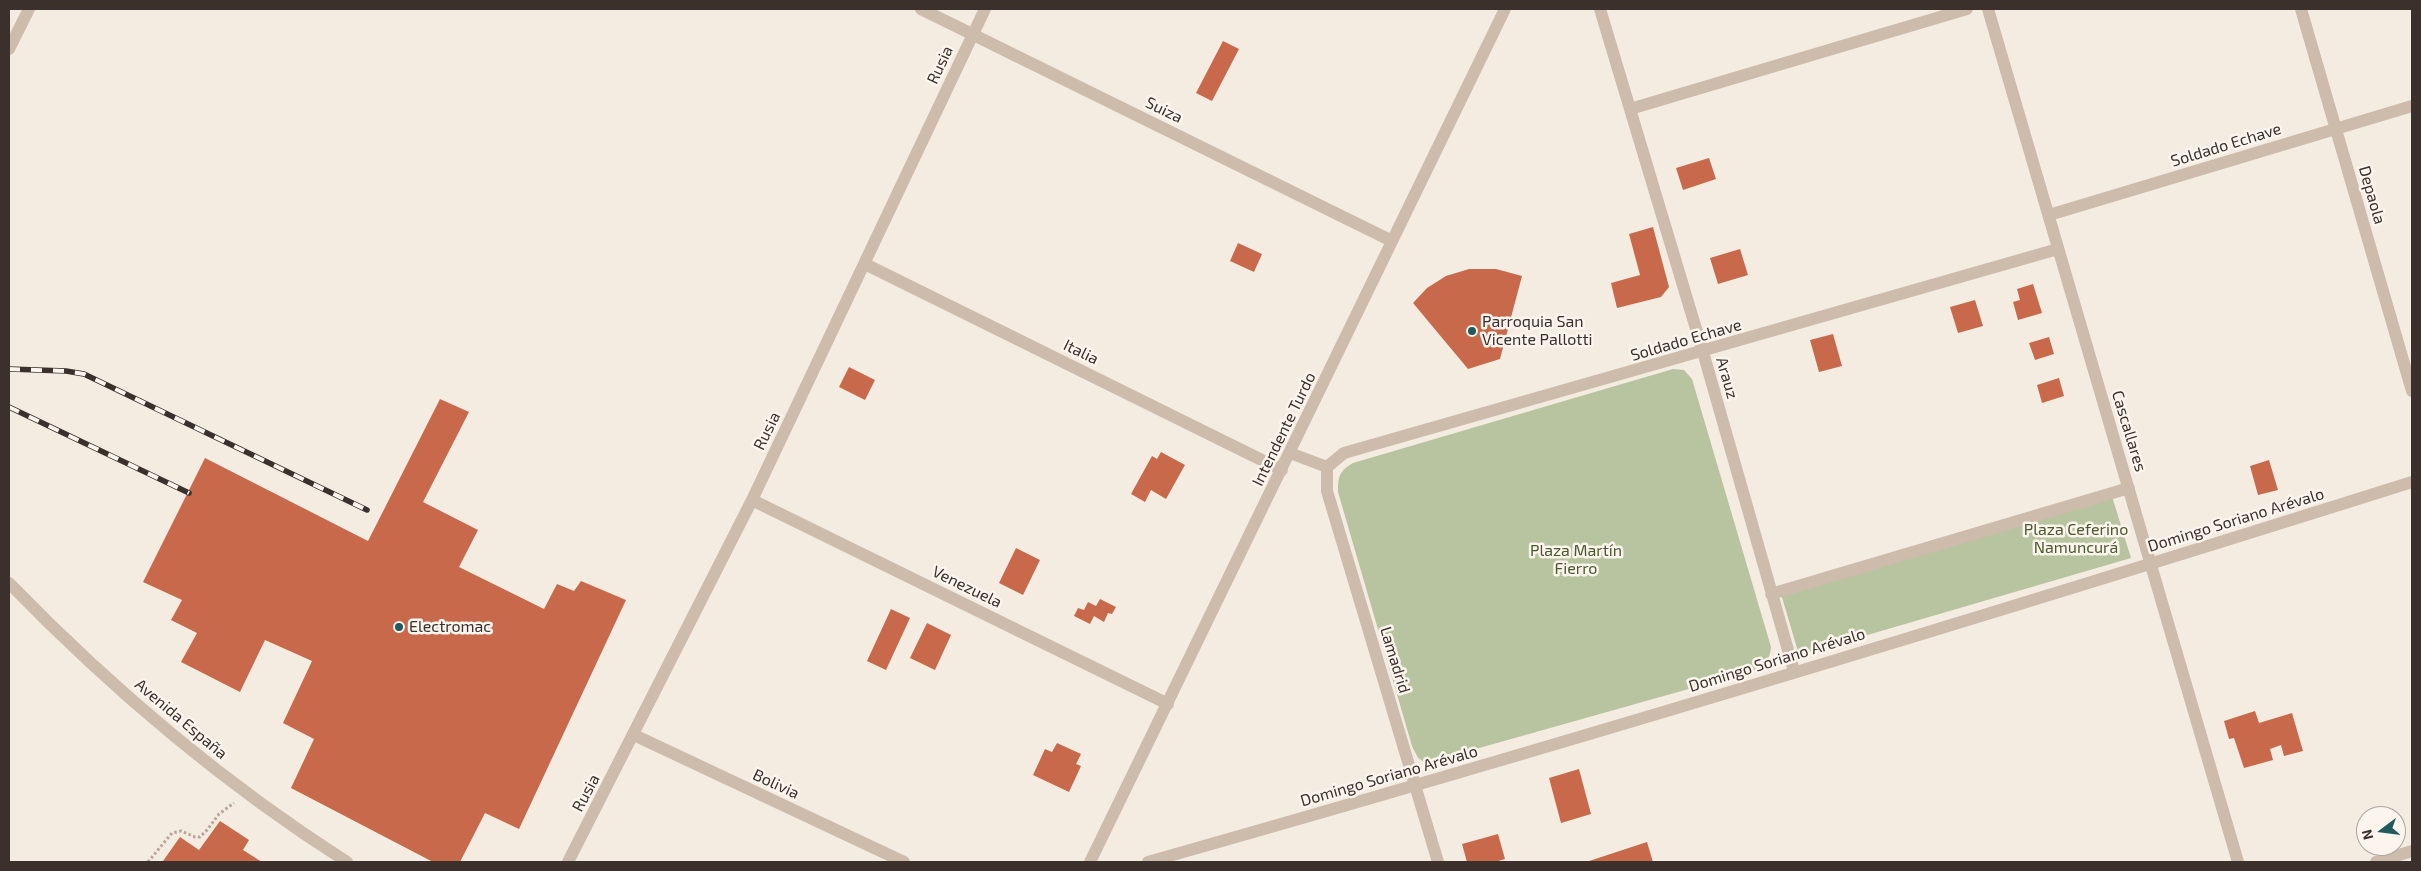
<!DOCTYPE html>
<meta charset="utf-8">
<style>
body{margin:0}
#map{position:relative;width:2421px;height:871px;overflow:hidden;background:#f4ebe1;font-family:"Exo 2",sans-serif}
canvas{display:block}
.frame{position:absolute;inset:0;border:10px solid #3b302b;pointer-events:none}
.north{position:absolute;left:2356px;top:806px;width:50px;height:50px;box-sizing:border-box;background:#fbf5ee;border:1px solid #aea6a0;border-radius:50%;rotate:255deg;font-size:14px;font-weight:700;line-height:20px;text-align:center;color:#3b302b}
.north::after{content:'';display:block;margin:auto;width:18px;height:22px;background:#1f5a5e;clip-path:polygon(50% 0,100% 100%,50% 72%,0 100%)}
</style>
<div id="map">
<canvas width="2421" height="871"></canvas>
<div class="frame"></div>
<div class="north">N</div>
</div>
<script>
const c = document.querySelector('canvas').getContext('2d');
c.lineJoin = 'round';
function paint(path, color) { c.fillStyle = color; c.fill(path, 'evenodd'); }
function stroke(path, color, width, dash) { c.strokeStyle = color; c.lineWidth = width; c.lineCap = dash ? 'butt' : 'round'; c.setLineDash(dash || []); c.stroke(path); }
function drawText(font, color, halo, rows, align = 'center') {
  c.font = font + ' "Exo 2",sans-serif'; c.lineWidth = 5; c.setLineDash([]); c.textBaseline = 'middle'; c.strokeStyle = halo; c.fillStyle = color; for (const [text, x, y, turn = 0] of rows) {
    c.save(); c.translate(x, y); c.rotate((+turn || 0) * Math.PI / 180); c.textAlign = isNaN(turn) ? turn : align; if (halo) c.strokeText(text, 0, 0); c.fillText(text, 0, 0); c.restore();
  }
}
const green = new Path2D(`
 M1673,369L1684,370L1692,379L1771,647C1770,659 1766,664 1756,670L1426,763L1418,758L1412,746L1338,492C1338,477 1339,471 1353,463Z
 M2111,493L2131,558L1799,655L1781,594Z`);
const building = new Path2D(`
 M1223,41L1239,49L1212,101L1196,93Z
 M1709,158L1716,179L1683,190L1676,168Z
 M1653,227L1669,287L1661,297L1617,308L1611,283L1640,275L1629,234Z
 M1238,243L1262,254L1254,272L1230,261Z
 M1740,249L1748,275L1718,284L1710,258Z
 M1469,269H1496L1522,276L1500,359L1468,369L1413,303L1427,288L1446,276Z
 M2033,284L2042,313L2018,320L2013,302L2020,300L2017,289Z
 M1975,300L1983,326L1958,333L1950,307Z
 M1833,334L1842,366L1819,372L1810,340Z
 M2049,337L2054,354L2035,360L2029,343Z
 M849,367L875,380L865,400L839,387Z
 M2059,378L2064,396L2042,403L2037,385Z
 M440,399L469,412L423,502L478,530L459,567L544,609L557,584L574,591L581,581L626,600L519,829L485,813L460,862H433L291,788L314,739L283,723L312,661L265,640L240,692L181,662L197,633L171,620L182,600L143,582L205,458L368,541Z
 M1161,452L1185,465L1166,499L1151,490L1145,502L1131,494L1152,456L1157,459Z
 M2269,460L2278,490L2258,495L2250,466Z
 M1016,548L1040,560L1023,595L999,583Z
 M1100,599L1116,607L1112,614L1108,613L1104,622L1094,616L1090,624L1074,616L1078,608L1084,610L1088,602L1096,606Z
 M891,609L910,618L886,670L867,661Z
 M927,623L951,635L935,670L910,658Z
 M2255,711L2259,723L2292,713L2303,751L2284,756L2281,745L2270,749L2273,760L2244,768L2234,738L2229,739L2224,721Z
 M1057,743L1081,754L1076,764L1081,766L1069,792L1033,775L1045,749L1052,752Z
 M1579,769L1591,814L1561,823L1549,778Z
 M220,821L249,840L243,850L262,862L163,861L180,837L199,850Z
 M1498,834L1505,859L1495,862H1467L1462,844Z
 M1647,842L1653,862H1586Z`);
const path = new Path2D(`
 M148,862L172,833L181,831L195,837H200L207,830L219,814L234,803`);
const minor = new Path2D(`
 M921,9L1392,241
 M1600,9L1703,352L1794,671
 M1988,9L2238,862
 M2301,9L2412,391
 M9,49L29,9
 M1630,109L1967,9
 M2049,215L2412,106
 M865,264L1282,470
 M1290,453L1327,467
 M1327,467L1344,453L2058,249
 M1327,467V491L1438,862
 M752,500L1168,704
 M1771,594L2129,488
 M634,735L904,862
 M568,862L752,500L985,9
 M1148,862C1572,742 1993,614 2412,482
 M2376,862L2412,851`);
const tertiary = new Path2D(`
 M9,583C111,688 223,783 347,862
 M1090,862L1505,9`);
const rail = new Path2D(`
 M9,369L66,371L84,374L367,510
 M9,407L189,493`);
const markers = [
 [1472,331,5,"#1f5a5e"],
 [399,627,5,"#1f5a5e"]
];
const streetNames = [
 ["Rusia",940,65,-65],
 ["Suiza",1164,110,26],
 ["Soldado Echave",2226,145,-17],
 ["Depaola",2372,195,74],
 ["Soldado Echave",1686,340,-16],
 ["Italia",1081,352,26],
 ["Arauz",1727,378,74],
 ["Intendente Turdo",1284,429,-64],
 ["Rusia",767,431,-64],
 ["Cascallares",2129,431,73],
 ["Domingo Soriano Arévalo",2236,520,-17],
 ["Venezuela",967,587,26],
 ["Lamadrid",1395,660,73],
 ["Domingo Soriano Arévalo",1777,660,-17],
 ["Avenida España",181,719,40],
 ["Domingo Soriano Arévalo",1389,776,-16],
 ["Bolivia",776,784,25],
 ["Rusia",586,793,-62]
];
const poiNames = [
 ["Parroquia San",1482,322],
 ["Vicente Pallotti",1482,340],
 ["Electromac",409,627]
];
const parkNames = [
 ["Plaza Ceferino",2076,530],
 ["Namuncurá",2076,548],
 ["Plaza Martín",1576,551],
 ["Fierro",1576,569]
];
paint(green, '#b8c4a0');
paint(building, '#c8694b');
stroke(path, '#b9a596', 3, [2.5, 2.5]);
stroke(minor, '#cdbbac', 12);
stroke(tertiary, '#cdbbac', 12);
stroke(rail, '#3b302b', 5.5);
stroke(rail, '#fbf5ee', 4, [11]);
for (const [x, y, r, color] of markers) { const dot = new Path2D(); dot.arc(x, y, r, 0, 2 * Math.PI); c.fillStyle = color; c.fill(dot); stroke(dot, '#fbf5ee', 2); }
drawText('16px', '#3b302b', '#fbf5ee', streetNames);
drawText('16px', '#3b302b', '#fbf5ee', poiNames, 'left');
drawText('16px', '#4a5a2e', '#fbf5ee', parkNames);
</script>
